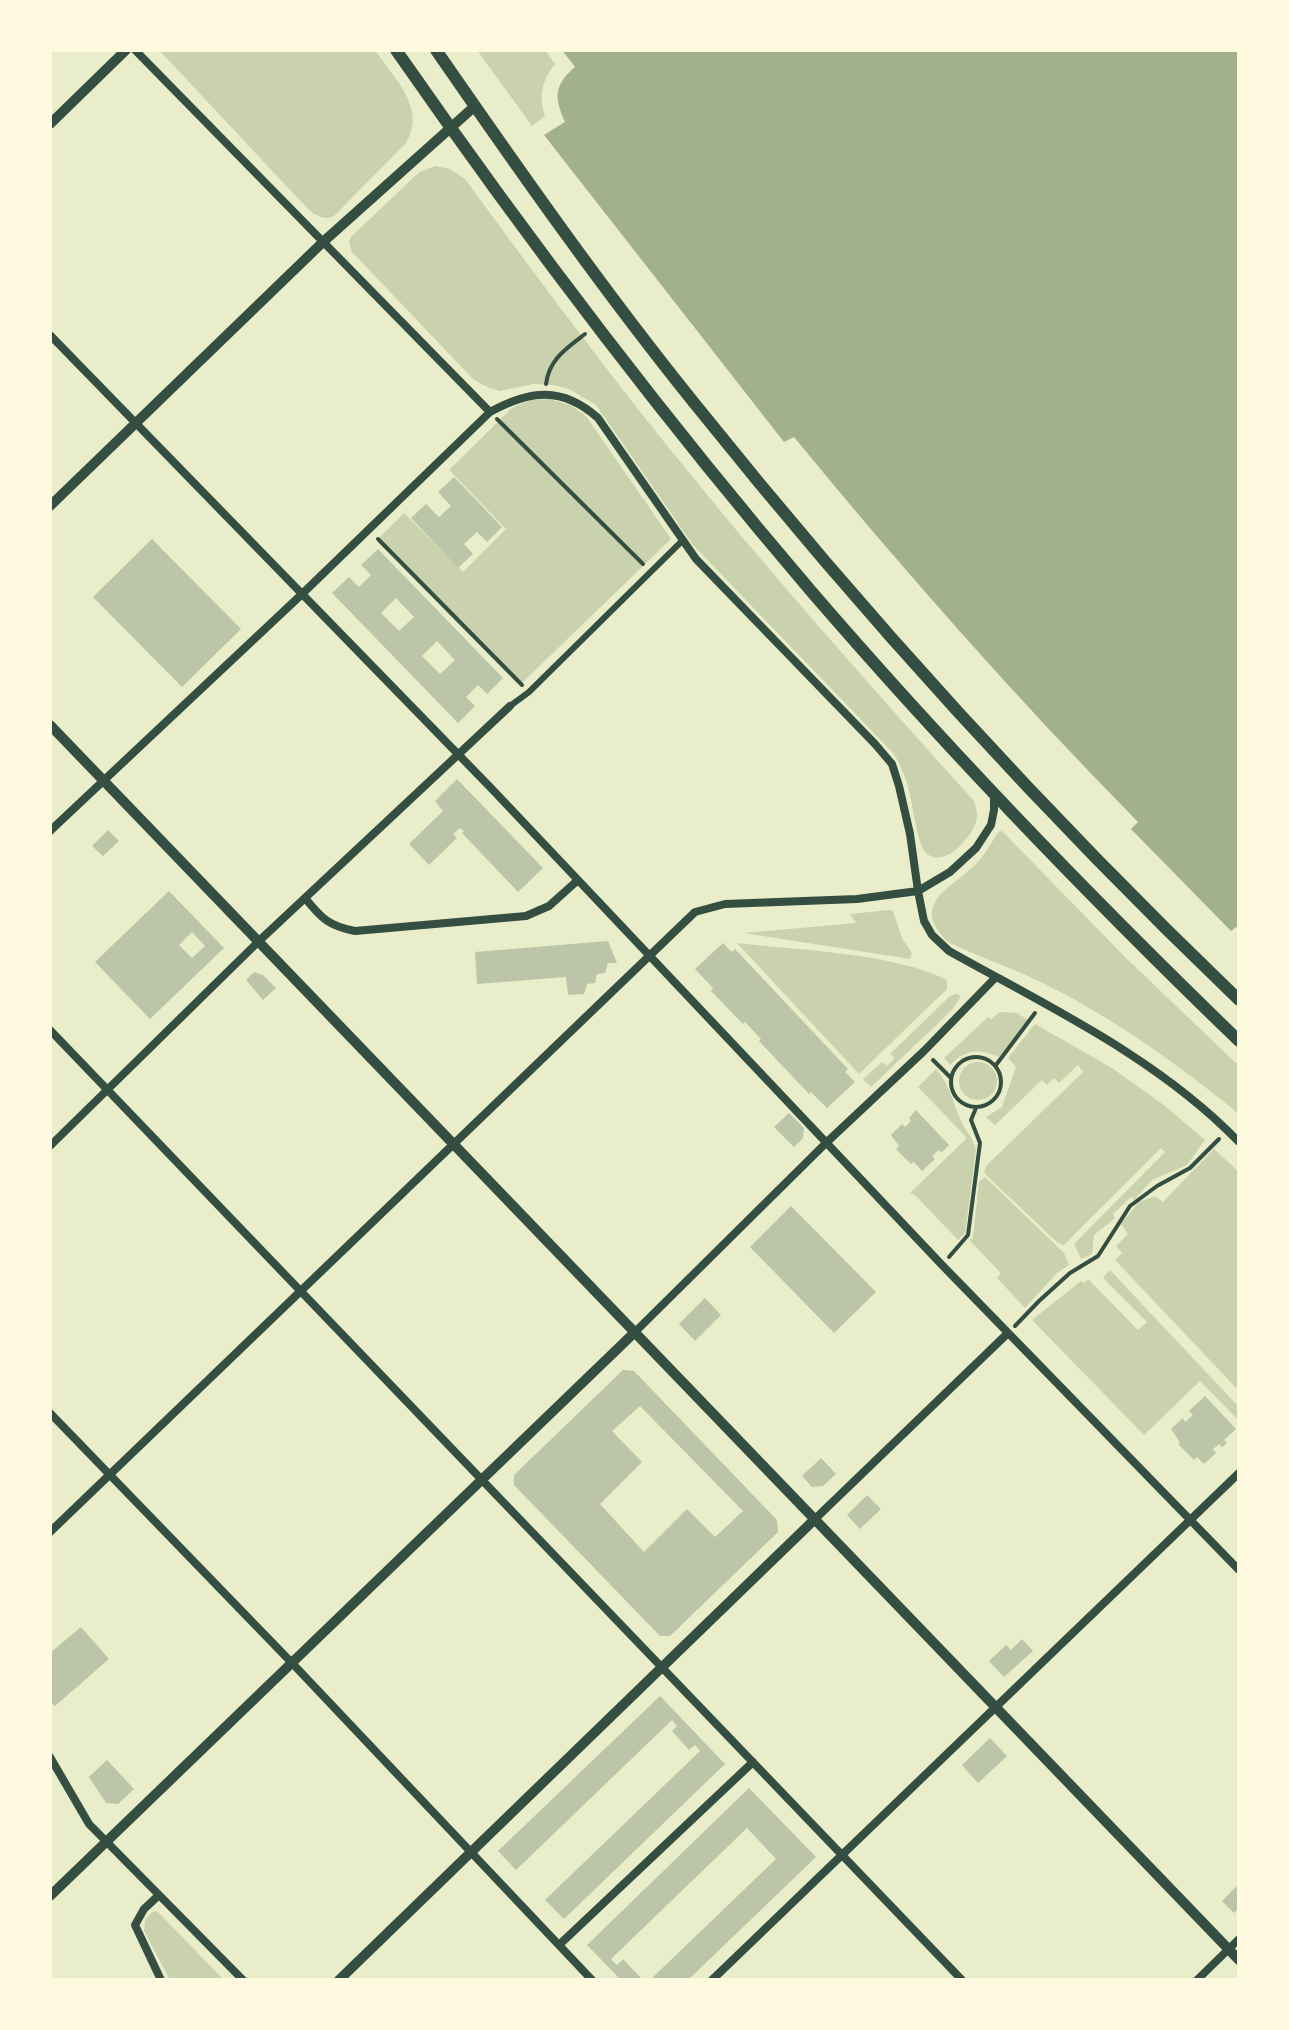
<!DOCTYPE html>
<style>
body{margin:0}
#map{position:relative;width:1289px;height:2030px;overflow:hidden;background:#e9edc9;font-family:"Noto Serif",serif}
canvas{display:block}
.frame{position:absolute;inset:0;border:52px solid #fefae0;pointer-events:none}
</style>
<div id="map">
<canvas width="1289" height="2030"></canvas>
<div class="frame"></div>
</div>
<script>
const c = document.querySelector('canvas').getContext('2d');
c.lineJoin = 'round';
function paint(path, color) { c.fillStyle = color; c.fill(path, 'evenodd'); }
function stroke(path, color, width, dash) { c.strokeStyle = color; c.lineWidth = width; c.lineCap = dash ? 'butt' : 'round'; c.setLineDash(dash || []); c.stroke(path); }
const green = new Path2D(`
 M159,50H375C394,78 427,108 406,143L334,216C323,221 315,215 307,208Z
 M477,50H545L555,64C542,80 538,97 545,116L532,126Z
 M435,166L450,169L465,179C528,265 591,350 657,433C758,560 866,681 974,801C976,809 979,816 975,825C969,840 943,869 926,853C917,844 913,805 909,791C906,778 901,766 894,754L693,545L596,405L569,389L553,385L534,384L500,391L487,387L473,379L352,252L349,242L351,237L414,177L420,172Z
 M549,399L570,405L586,416L671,539L522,683L379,538L404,513L463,572L506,529L449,470L512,408L530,400Z
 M1002,831L1126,958L1239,1066V1114C1179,1065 1116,1020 1047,985C1015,969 981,958 948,942C910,905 948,890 974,866C984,856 991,844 998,832Z
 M889,910L893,911L902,938L912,953L910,959L744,933L856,923L850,914Z
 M737,943C797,950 892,953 945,979L947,981V989L859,1074Z
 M956,994L961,996L953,1009L871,1087L863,1079L882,1062L887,1066L895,1058L890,1054L950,996Z
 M1000,1012L1017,1013L1028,1020L999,1057C978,1049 967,1048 950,1065L944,1058L988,1017L991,1019Z
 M1035,1024L1112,1068L1165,1106L1205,1140L1187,1165L1152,1180L1134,1200L1131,1197L1113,1214L1115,1218L1094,1235L1092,1254L1081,1259L1074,1244L1165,1152L1161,1148L1064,1245L1058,1243L986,1175L984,1172L987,1165L1083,1072L1078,1065L1059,1083L1054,1078L1047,1085L1042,1080L995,1125L986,1117L1002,1107L1016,1067L1008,1058Z
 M959 1081a19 19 0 1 1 38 0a19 19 0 1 1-38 0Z
 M936,1069C949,1083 953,1103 961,1121C966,1132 974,1138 976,1151L965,1233L958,1240L914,1194L910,1193L967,1138L918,1087Z
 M1214,1149L1239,1172V1391L1115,1260L1122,1253L1116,1246L1128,1234L1121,1224L1139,1202L1155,1196L1163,1202Z
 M985,1177L1064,1253L1069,1265L1057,1273L1025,1308L997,1278L1001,1273L970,1241L973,1237L979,1182Z
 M1110,1270L1237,1405L1239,1404V1421L1200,1381L1144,1435L1032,1320L1081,1281L1085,1283L1088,1279L1138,1330L1147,1322L1103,1278Z
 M156,1911L159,1913L224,1980H170L144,1931L145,1920L152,1912Z`);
const water = new Path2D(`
 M562,50H1239V925L1231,931L1131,829L1138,822C1017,699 903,570 794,437L784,442L544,135L565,122C554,97 554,85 575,67Z`);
const building = new Path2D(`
 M454,477L502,527L487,542L477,532L464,544L473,554L458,568L411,518L426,504L439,517L451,506L438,492Z
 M152,539L241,629L182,687L93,597Z
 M378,549L503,678L487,694L478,685L466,697L475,706L458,723L332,593L349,577L359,587L371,575L361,565ZM396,598L414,617L399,631L381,613ZM437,641L455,660L440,674L422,656Z
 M457,779L543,868L518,892L462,833L464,831L460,828L453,834L457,838L429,865L409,844L443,811L435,801Z
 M108,830L119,841L103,856L92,846Z
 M169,891L224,948L150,1019L95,962ZM192,932L205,946L192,958L179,945Z
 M608,941L617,963H608L605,973L597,974L595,983L587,984L584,994L568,995L566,977L477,984L475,952Z
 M723,943L732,952L735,949L848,1069L845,1072L855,1082L827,1108L811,1092L809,1094L759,1041L761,1039L745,1022L743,1024L711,991L713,988L695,969Z
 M254,972L263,975L276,988L263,1000L246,980Z
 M916,1110L949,1145L941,1153L939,1150L932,1156L935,1159L922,1171L914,1162L911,1164L896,1149L899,1146L891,1135L902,1124L905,1127L911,1121L909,1118Z
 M789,1113L804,1128L803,1138L794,1147L774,1127Z
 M791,1206L876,1292L834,1333L750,1247Z
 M705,1298L721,1315L695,1341L679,1324Z
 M623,1370L634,1371L777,1520L778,1532L670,1636H660L514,1485V1475ZM640,1406L743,1511L715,1537L687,1509L644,1552L600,1504L642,1462L612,1431Z
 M1205,1396L1236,1429L1224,1440L1227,1443L1222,1447L1219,1444L1213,1449L1216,1453L1204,1464L1197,1457L1194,1460L1178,1444L1180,1442L1171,1429L1183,1418L1185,1422L1193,1415L1189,1411Z
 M821,1458L836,1474L823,1486L812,1487L802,1476Z
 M867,1495L881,1509L860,1529L847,1515Z
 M81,1627L109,1659L55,1706L50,1701V1653Z
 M1022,1639L1033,1651L1004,1677L989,1661L1006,1645L1011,1650Z
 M660,1696L725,1764L564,1919L545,1900L700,1751L695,1745L689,1750L672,1731L677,1726L672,1720L516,1870L498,1851Z
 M990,1738L1007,1756L978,1783L962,1765Z
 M107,1760L134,1789L118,1804L106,1803L89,1777Z
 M749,1788L816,1857L688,1980H650L776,1859L747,1828L611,1959L617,1965L623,1959L641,1978L639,1980H621L587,1945Z
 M1239,1884V1908L1234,1913L1222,1901Z`);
const path = new Path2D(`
 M546,384C549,359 567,348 585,334
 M497,419L643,564
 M378,539L522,685
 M951 1082a25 25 0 1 1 50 0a25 25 0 1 1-50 0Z
 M933,1060L951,1078
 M996,1065L1035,1013
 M949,1257L968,1235L980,1143L971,1120L976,1108
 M1015,1326L1039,1301L1070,1273L1098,1256L1130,1206L1157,1186L1190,1168L1219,1139`);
const pedestrian = new Path2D(`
 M510,706L529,692L682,541`);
const minor = new Path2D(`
 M135,50L490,412
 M50,335L491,788L942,1265L1239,1570
 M50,831L301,595L490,412C530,390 562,386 598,418L696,559L875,744L892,764L899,786L910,834L918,891L924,921L932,935L949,951C1049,1007 1158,1058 1239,1142
 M305,898C322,919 329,926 355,931L526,916L549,906L578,880
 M50,1030L962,1980
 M50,1146L259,941L510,706
 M635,1332L827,1142L924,1051L996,977
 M50,1413L292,1663L592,1980
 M815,1519L1008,1333
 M50,1532L695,912L725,904L857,899L918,891L950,872L976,848L991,825L994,810V793
 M50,1757L89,1824L243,1980
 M159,1895L144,1909L135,1925L161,1980
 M559,1945L753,1762
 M712,1980L1239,1473
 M1197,1980L1239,1939`);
const tertiary = new Path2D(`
 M50,124L126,50
 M50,506L323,242L475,106
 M50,725L1239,1960
 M50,1896L635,1332
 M339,1980L815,1519`);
const primary = new Path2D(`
 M396,50C526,237 663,418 811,591C946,748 1090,897 1239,1041
 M436,50C519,170 603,290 695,404C863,614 1045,814 1239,1000`);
paint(green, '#cad2ad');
paint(water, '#a3b18a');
paint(building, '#bcc5a7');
stroke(path, '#344e41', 4);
stroke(pedestrian, '#344e41', 6);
stroke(minor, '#344e41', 8);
stroke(tertiary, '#344e41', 10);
stroke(primary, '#344e41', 12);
</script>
